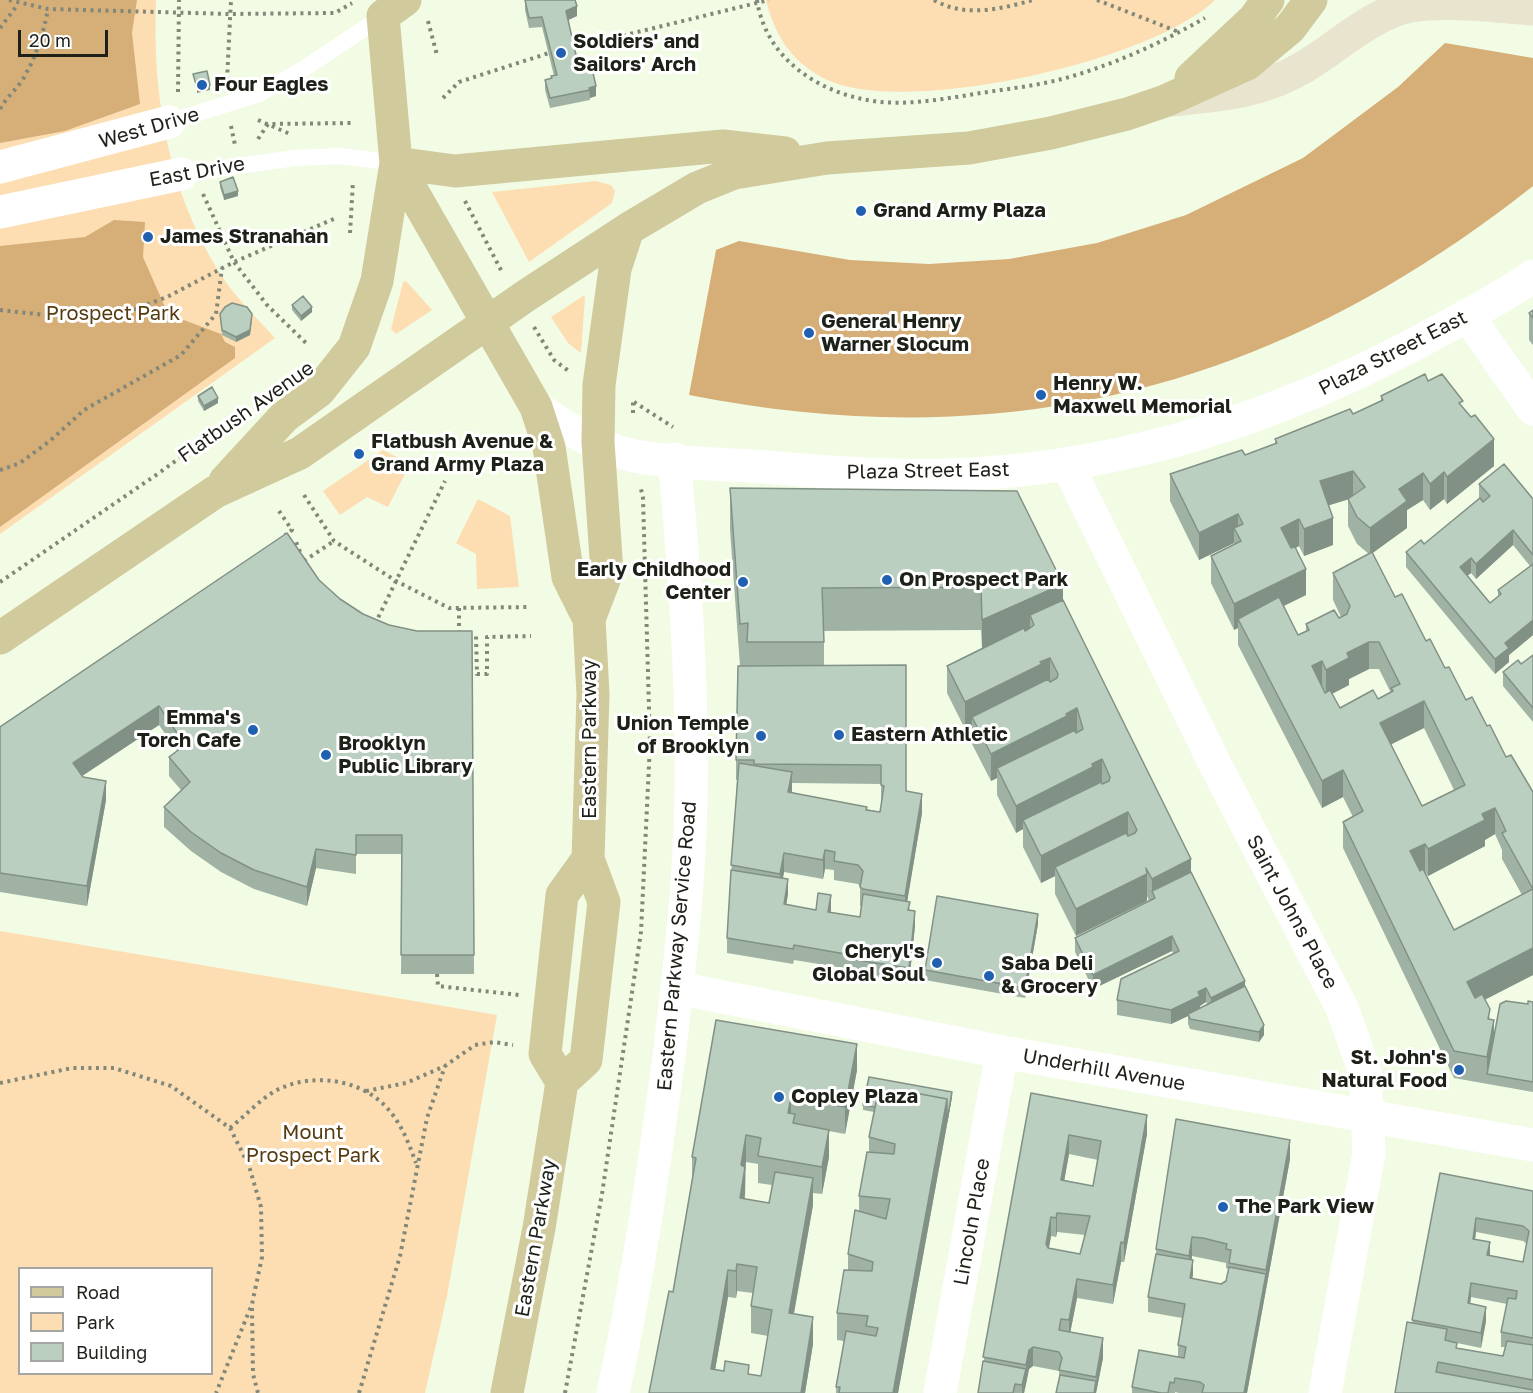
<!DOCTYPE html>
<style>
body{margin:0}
#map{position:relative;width:1533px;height:1393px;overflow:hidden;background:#f2fce5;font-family:"Golos Text",sans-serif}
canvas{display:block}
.legend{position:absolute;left:18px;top:1267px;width:195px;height:108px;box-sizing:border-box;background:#fff;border:2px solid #a5a6a3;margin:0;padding:8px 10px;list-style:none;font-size:18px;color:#1d2118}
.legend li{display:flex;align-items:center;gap:12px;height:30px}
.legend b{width:30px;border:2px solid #a5a6a3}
.scale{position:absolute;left:18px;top:30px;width:90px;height:27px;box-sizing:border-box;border:3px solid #1d2118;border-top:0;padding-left:8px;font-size:18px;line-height:21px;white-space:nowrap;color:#1d2118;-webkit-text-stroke:4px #fff;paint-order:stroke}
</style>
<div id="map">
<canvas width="1533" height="1393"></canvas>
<ul class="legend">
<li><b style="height:8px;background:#d0ca9d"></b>Road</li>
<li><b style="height:16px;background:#fdddb2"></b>Park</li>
<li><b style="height:16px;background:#bacfbf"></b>Building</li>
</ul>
<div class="scale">20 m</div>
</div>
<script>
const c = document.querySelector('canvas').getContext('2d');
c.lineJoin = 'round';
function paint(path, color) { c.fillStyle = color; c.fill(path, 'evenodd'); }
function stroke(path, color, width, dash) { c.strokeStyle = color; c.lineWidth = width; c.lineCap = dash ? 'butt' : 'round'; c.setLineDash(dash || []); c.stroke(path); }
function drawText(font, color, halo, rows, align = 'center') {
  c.font = font + ' "Golos Text",sans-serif'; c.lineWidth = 6; c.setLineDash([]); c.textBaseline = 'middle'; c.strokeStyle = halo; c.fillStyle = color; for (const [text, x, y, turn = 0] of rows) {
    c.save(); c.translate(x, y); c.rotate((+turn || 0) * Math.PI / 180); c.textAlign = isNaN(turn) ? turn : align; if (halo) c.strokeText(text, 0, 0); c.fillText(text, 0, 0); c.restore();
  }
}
const green = new Path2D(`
 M0,0H156C152,95 168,190 219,272C234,296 256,317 275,338L0,534Z
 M766,0H1215C1154,61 900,119 823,78C790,60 775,35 766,0Z
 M596,181L611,185L615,191L612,203L529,262L492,192Z
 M406,281L432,310L396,334L391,329L403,282Z
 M583,296L585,297L581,353L568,343L551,317Z
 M383,450L410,464L388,507L367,497L340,515L323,491Z
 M478,499L510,516L519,587L477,589L476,554L456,543Z
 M0,931L497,1015L447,1296L425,1393H0ZM20,1268H212V1374H20Z`);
const forest = new Path2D(`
 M0,0H137L132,33L140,104L65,131L0,143Z
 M1445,43L1533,58V186C1278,388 1009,458 689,395L716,250L739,241L850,260L929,264L1009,259L1097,243L1186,215L1303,158L1398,87Z
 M114,220L145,222L143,257L168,314L221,334L225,342L235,347V358L0,527V246L85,237Z`);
const path = new Path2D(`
 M9,0L48,9L229,14L335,13L352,3
 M757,0C766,61 823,96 881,102C914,105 949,98 981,93C1007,89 1033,86 1058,80C1109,67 1159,44 1205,18
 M934,0C964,18 1001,9 1033,0
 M1097,0L1179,32
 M428,21L437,55
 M0,28L18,4
 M572,48L769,0
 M227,80L231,0
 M178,92L179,0
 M443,98L459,82L549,53
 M0,109C6,98 16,90 23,79C36,57 43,35 48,9
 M258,120L290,134
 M231,126L235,145
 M258,139L268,124L354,123
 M203,194L234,262L267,305L307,344
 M465,201L503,274
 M350,233L353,181
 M0,310L91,320L119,315L167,297L234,262L336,218
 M534,327L554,360L570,372
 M634,402L673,427
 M633,413V402
 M0,470L20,463L51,440L84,410L181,355L216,314L222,268
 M304,495L334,541L396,581L449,608L529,607
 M279,511L292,530L285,535
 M290,546L296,542L303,559
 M304,561L334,541
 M0,582L159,473L245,410
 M459,608V634
 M375,624L445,481
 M469,636H476L477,674H487V637L531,636
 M437,974L438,986L519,995
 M0,1083L72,1068H114L171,1086L230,1128L249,1166L261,1207L262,1257L252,1304L216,1393
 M366,1091L406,1083L445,1066L475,1045L494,1042L513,1045
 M230,1128C245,1116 260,1099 277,1090C312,1072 362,1079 388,1109C402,1125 409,1144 416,1163
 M252,1308L253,1374L258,1393
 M359,1393L400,1256L427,1118L445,1066
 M565,1393L602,1194L641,932L650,744L643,498L641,489`);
const lane = new Path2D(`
 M169,122L259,94L305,68L383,16
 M181,174L295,158L340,156L396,163`);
const street = new Path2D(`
 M0,167L169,122
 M0,212L181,174
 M1467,315L1533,409
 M536,407C565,428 600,449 635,456C677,464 723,464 766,467C834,473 904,478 972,474C1137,465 1294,411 1437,332C1470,314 1503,297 1533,276
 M1067,464L1215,764L1342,1008L1365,1072L1369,1153L1325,1393
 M677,988L1002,1052L1533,1145
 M613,1393C638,1279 655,1164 670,1048C680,964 690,879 691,794C693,682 685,571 674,459
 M940,1393L1002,1052`);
const secondary = new Path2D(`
 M1173,100C1221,95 1260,93 1304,67C1338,47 1371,14 1410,6C1449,0 1494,6 1533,9`);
const primary = new Path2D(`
 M405,0L383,16L396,163L536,407L549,447L568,577L589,619
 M1191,78L1254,19L1268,0
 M396,163L455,171L723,146L785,153
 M225,481L284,417L319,391L354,347L377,281L396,163
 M0,638L215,492L300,453L527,295L628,229L697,188L734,173L827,158L969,148L1051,133L1127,114L1165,101L1247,64L1290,28L1311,0
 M562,1082L545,1054L562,895L588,859
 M507,1393L539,1228L562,1082L586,1060L604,902L588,859L593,694L589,619L607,572L598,442L599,385L615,269L628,229`);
const wall = new Path2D(`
 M525,0L577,16L568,20L580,69L596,96L590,98V100L550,108L545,90V80L551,79V76H554L542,27L529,28L525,10Z
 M220,182L238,196L224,200L220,187Z
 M292,305L312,312L301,321L292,310Z
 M1533,310V345L1529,340V313Z
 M220,314L252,319L250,335L236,342L222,335Z
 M1428,381L1463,408L1494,466L1447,504L1444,499L1430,510L1423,500L1407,510V528L1372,553L1395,597L1466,700L1487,726L1506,757L1533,792V975L1485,999L1494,1036L1528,1004L1533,1002V1092L1454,1078L1343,848V822L1353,817L1343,797L1322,808L1238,645V628L1234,630L1211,583V556L1234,545V543L1199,560L1170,501V474L1245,455L1275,444V439L1353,414L1381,401V396ZM1348,499V526L1357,544L1369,554L1333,573V600L1341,617L1339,618L1306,624V632L1298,635L1284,606L1306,595L1296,548L1299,546L1304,556L1333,545L1329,505ZM1369,669H1379L1391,693L1378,699L1340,708L1332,694L1349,685V679ZM1424,728L1454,790L1422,806L1391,744ZM1495,834L1502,850V859L1522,895L1454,930L1424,871L1428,876L1485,846V840Z
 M198,396L218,403L204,411L198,401Z
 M1479,484L1533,499V635L1509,655V662L1495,674L1406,567V552L1424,544L1479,498ZM1513,545L1530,566L1498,590V597L1490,603L1467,576L1471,573L1476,579Z
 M730,488L1063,600L1245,986L1264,1035L1259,1042L1190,1029L1188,1024V1016L1171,1024L1117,1015V1000L1173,953L1172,951L1093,989L1075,952V938L1149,901L1147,896V901L1076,936L1055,894V876L1041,883L1023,847V829L1016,833L997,795V778L991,781L972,744V725L965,729L947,693V666L982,648L981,630L824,631V665L906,791L922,813L907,901L915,926L909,983L850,973V969L794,960L793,964L727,953V938L737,780H736V760L740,666L730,530ZM792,783L881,784V804L880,812L791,792ZM825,869L834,870V880L858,884L860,887V906H861L860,917L830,912L831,910H816L786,905L788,894L783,878L784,872L823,879ZM1206,1002L1207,1004L1200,1008V1006Z
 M319,580L340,599L363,614L389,625L417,631H472L474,974H401L402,854H356V874L316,868L307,906L254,889L221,872L191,851L164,827V807L181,790L169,776V757L177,751L159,725L82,776L106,800L87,906L0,892V727Z
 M1533,655V722L1503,686V672L1521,664Z
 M1038,924L1025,998L925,980V970Z
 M716,1020L857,1070L845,1134L829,1131V1157L822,1194L813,1193V1205L794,1314L813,1344L805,1393H649L673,1292L692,1179V1157ZM746,1162L758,1164V1183L772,1185L769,1203L745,1199ZM737,1291L753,1293L751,1306V1333L768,1336L761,1376L715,1370L728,1297L736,1298Z
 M1031,1093L1147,1134L1124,1262H1121L1113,1304L1077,1298L1070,1333L1103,1358L1096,1393L1059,1375V1371L1033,1366L1029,1369L1026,1384L1024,1393H978ZM1069,1154L1098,1160L1093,1186L1064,1180ZM1057,1232L1085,1235L1080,1254L1049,1248L1051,1236L1056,1237Z
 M952,1097L898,1393H836V1387L844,1341L837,1340V1313L848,1270V1254L859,1211V1196L869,1152V1137L874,1112L863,1110V1105Z
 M1290,1159L1247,1393H1179L1175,1392V1393H1132V1387L1178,1357V1345L1182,1318L1148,1312V1297L1156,1254V1249ZM1192,1256L1226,1263V1268L1229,1269L1226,1281L1221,1284L1192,1279Z
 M1440,1173L1533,1191V1393H1395L1412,1323ZM1476,1232L1523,1241L1527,1244L1523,1262L1490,1256L1475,1239ZM1471,1297L1507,1304L1501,1332V1347H1505L1503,1356L1457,1348V1343L1481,1348L1486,1321L1470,1304Z`);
const shadedWall = new Path2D(`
 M577,6V16L566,21V11Z
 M210,85V90L197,93V88Z
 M596,86V96L590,98L589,88Z
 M238,191V196L224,200V195Z
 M312,307V312L301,321V316Z
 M252,314L250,335L236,342V337Z
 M218,398V403L204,411V406Z
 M1494,439V466L1447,504V477Z
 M1353,471V498L1320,508V481Z
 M1444,472V499L1430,510V484Z
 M1423,473V500L1407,510V528L1370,555V528L1399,489Z
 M1238,514V536L1234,528V543L1199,560V533Z
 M1333,518V545L1304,556V529Z
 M1299,519V546L1281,555V528Z
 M1513,530V545L1476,579V564Z
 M1471,558V573L1460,582V567Z
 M1306,569V595L1242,626L1238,619V628L1234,630V604Z
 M1063,584V627L1034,625L1030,615V641L982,662V620Z
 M1533,620V635L1509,655V662L1495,674V659L1505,643Z
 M1369,642V669L1349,679V685L1326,697V670L1347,653Z
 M1050,658V684L972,717V725L965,729V702Z
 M1322,661V688L1312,666Z
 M1424,701V728L1380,750V723Z
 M159,706V725L73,782V763Z
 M1077,708V735L997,768V778L991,781V754Z
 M1102,759V786L1023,820V829L1016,833V806Z
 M1343,770V797L1322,808V781Z
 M792,772V791L788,811V792Z
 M106,781V800L87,906V886Z
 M922,794V813L905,915V896Z
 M1495,808V834L1485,840V846L1428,876V849L1482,814Z
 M1128,812V839L1055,867V876L1041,883V856Z
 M1425,844V870L1410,878V851Z
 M316,849V868L307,906V887Z
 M825,850V869L823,879V860Z
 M784,853V872L780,893V874Z
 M1191,859V886L1155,898L1152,891V879Z
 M1147,874V901L1076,936V909Z
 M788,879V894L784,919V904Z
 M831,895V910L828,926V912Z
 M915,911V926L909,983V968Z
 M1038,914V924L1025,998V988Z
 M1172,936V951L1093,989V975Z
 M1533,948V975L1467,1009V982Z
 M1245,981V996L1211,1013V998Z
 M1206,988V1002L1200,1006V1010L1188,1014V1016L1171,1024V1010L1198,992Z
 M1494,1020V1047L1487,1074V1057Z
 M1264,1025V1035L1259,1042V1032Z
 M857,1044V1070L845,1134V1107Z
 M952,1092V1097L898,1393H893L947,1099Z
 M791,1097V1124L788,1113Z
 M1147,1115V1134L1124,1262V1243Z
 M829,1130V1157L822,1194V1167Z
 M746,1135V1162L741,1192V1165Z
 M1069,1135V1154L1061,1199V1180Z
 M1290,1140V1159L1247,1393H1244Z
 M745,1167V1193L740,1225V1198Z
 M813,1178V1205L789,1340V1313Z
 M1057,1213V1232L1056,1237V1218Z
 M1051,1217V1236L1046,1263V1244Z
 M1476,1218V1232L1473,1254V1239Z
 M1192,1237V1256L1189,1275V1256Z
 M1121,1242V1262L1113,1304V1285Z
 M1490,1242V1257L1487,1255Z
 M1193,1260V1275L1190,1293V1278Z
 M737,1264V1291L736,1298V1271Z
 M728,1270V1297L711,1393V1369Z
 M1077,1279V1298L1069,1339V1320Z
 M1471,1283V1297L1468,1318V1303Z
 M1486,1307V1321L1481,1348V1333Z
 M813,1317V1344L805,1393H801Z
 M1103,1338V1358L1096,1393H1094Z
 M1033,1347V1366L1029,1369L1026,1384V1365L1029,1350Z
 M1026,1369V1384L1024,1393H1022V1385Z`);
const building = new Path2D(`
 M525,0H575L577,6L566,11L578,64L580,69L592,68L596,86L589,88L590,90L550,98L545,80L552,78L551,76L557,75L542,17L529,18Z
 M207,71L210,85L197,88L193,74Z
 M233,177L238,191L224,195L220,182Z
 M303,296L312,307L301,316L292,305Z
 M232,303L247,307L252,314L250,330L236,337L222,330L220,314L225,307Z
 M1533,310V318L1529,313Z
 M1425,374L1428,381L1442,374L1463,401L1459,403L1471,417L1475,415L1494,439L1447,477L1444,472L1430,484L1423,473L1399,489L1407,501L1370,528L1357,517L1348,499L1365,487L1353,471L1320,481L1333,518L1304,529L1299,519L1281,528L1291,548L1295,547L1306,569L1234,604L1211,556L1241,541L1234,528L1243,524L1238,514L1199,533L1170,474L1242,450L1245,455L1277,443L1275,439L1350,409L1353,414L1383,400L1381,396Z
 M212,387L218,398L204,406L198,396Z
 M1504,464L1533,499V555L1513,530L1476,564L1471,558L1460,567L1490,603L1501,594L1498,590L1533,564V620L1505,643L1509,648L1495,659L1406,552L1421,540L1424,544L1480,498L1483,502L1490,496L1479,484Z
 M730,488L1017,491L1063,584L982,620L981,587L822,588L824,642H747L748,623L740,624Z
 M287,533L319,580L340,599L363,614L389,625L417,631H472L474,955H401L402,835H356V855L316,849L307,887L254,870L221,853L191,832L164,807L190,782L169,757L185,745L159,706L73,763L83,777L106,781L87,886L0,873V727Z
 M1372,552L1395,597L1402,594L1426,641L1430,639L1445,668L1449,667L1466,700L1472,697L1487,726L1490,725L1506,757L1511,755L1533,792V889L1502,833L1506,831L1495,808L1482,814L1485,820L1428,849L1425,844L1410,851L1420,871L1423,869L1454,930L1533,889V948L1467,982L1475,998L1482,994L1490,1009L1488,1019L1494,1020L1487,1057L1454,1051L1343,822L1363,811L1343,770L1322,781L1238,619L1279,597L1298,635L1309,630L1306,624L1334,610L1339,618L1347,614L1350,606L1333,573ZM1369,642H1379L1400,684L1391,688L1393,691L1378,699L1373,690L1340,708L1330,690L1325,693L1312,666L1322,661L1326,670L1349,658L1347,653ZM1424,701L1465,785L1422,806L1380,723Z
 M1063,600L1191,859L1152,879L1146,868L1147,874L1076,909L1055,867L1126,833L1128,836L1135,833L1137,830L1128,812L1041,856L1023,820L1101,782L1102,784L1109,781L1110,777L1102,759L1092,764L1093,767L1016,806L997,768L1075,730L1076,733L1083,729L1077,708L1066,714L1067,716L991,754L972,717L1048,679L1050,682L1057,678L1058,674L1050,658L1040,662L1042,664L965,702L947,666L1024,628L1025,631L1030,628L1034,625L1030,615Z
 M1533,655V708L1503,672L1518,660L1521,664Z
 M906,665V791L922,794L905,896L863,889L860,887L863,871L858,865L834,861L835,852L825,850L823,860L784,853L780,874L731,865L739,763L792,772L788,792L867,807L866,810L880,812L884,786L881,785V765L754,764V760H736L738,666Z
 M731,870L788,879L784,904L816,910L818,893L831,895L828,912L860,917L863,894L910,902L908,910L915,911L909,968L850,959L851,955L794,945L793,949L727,938Z
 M1191,872L1245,981L1211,998L1206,988L1198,992L1200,996L1171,1010L1117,1000L1121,979L1179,951L1172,936L1093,975L1075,938L1155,898L1152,891Z
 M937,896L1038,914L1025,988L925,970Z
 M1245,986L1264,1025L1259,1032L1190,1019L1188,1014Z
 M1506,1001L1528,1004V1001L1533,1002V1082L1487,1074L1500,1004Z
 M716,1020L857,1044L845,1107L791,1097L788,1113L795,1114L793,1123L829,1130L822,1167L758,1156L761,1138L746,1135L741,1165L745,1167L740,1198L769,1203L775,1172L813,1178L789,1313L813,1317L801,1393H649L669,1291L673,1292L696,1158L692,1157ZM737,1264L757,1267L751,1306L772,1310L761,1376L748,1374L749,1365L725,1361L724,1371L711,1369L728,1270L736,1271Z
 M869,1077L952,1092L947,1121V1099L910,1092L908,1101L878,1093L875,1107L863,1105Z
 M910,1092L947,1099L893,1393H839L840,1387H836L846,1331L876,1336L878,1328L866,1326L868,1316L837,1313L844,1270L872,1271L873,1262L848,1254L855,1210L886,1219L890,1199L859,1196L867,1152L894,1154L895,1144L869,1137L878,1093L908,1101Z
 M1031,1093L1147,1115L1124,1243L1121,1242L1113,1285L1077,1279L1069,1320L1061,1319L1059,1330L1103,1338L1096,1377L1059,1370L1062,1358L1059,1352L1033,1347L1029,1350L1026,1365L983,1357ZM1069,1135L1101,1141L1093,1186L1061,1180ZM1057,1213L1090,1216L1080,1254L1048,1248L1046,1244L1051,1217L1056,1218Z
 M1176,1119L1290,1140L1266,1270L1229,1263L1231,1250L1226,1249L1227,1244L1203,1238L1192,1237L1189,1256L1156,1249Z
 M1440,1173L1533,1191V1338L1501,1332L1508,1298L1516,1299L1517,1291L1471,1283L1468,1303L1486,1307L1481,1333L1412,1320ZM1476,1218L1523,1226L1529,1231L1523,1262L1487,1255L1490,1242L1473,1239Z
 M1156,1254L1193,1260L1190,1278L1221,1284L1226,1281L1229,1267L1266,1274L1244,1393H1202L1204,1385L1200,1382L1175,1378L1174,1383L1170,1382L1168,1393H1161L1132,1387L1139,1350L1184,1358L1186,1347L1178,1345L1185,1304L1148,1297Z
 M1407,1322L1447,1329L1445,1340L1457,1343L1456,1348L1503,1356L1507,1341L1533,1345V1380L1438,1362L1436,1372L1533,1390V1393H1395Z
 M983,1361L1026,1369L1022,1385L1015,1384L1013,1393H978Z
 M1060,1375L1096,1381L1094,1393H1056Z`);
const markers = [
 [561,53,6,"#2060b1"],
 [202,85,6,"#2060b1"],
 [861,211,6,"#2060b1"],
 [148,237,6,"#2060b1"],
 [809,333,6,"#2060b1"],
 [1041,395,6,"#2060b1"],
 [359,454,6,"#2060b1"],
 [887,580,6,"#2060b1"],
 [743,582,6,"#2060b1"],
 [253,730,6,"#2060b1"],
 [839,735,6,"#2060b1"],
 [761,736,6,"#2060b1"],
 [326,755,6,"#2060b1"],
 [937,963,6,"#2060b1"],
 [989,976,6,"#2060b1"],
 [1459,1070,6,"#2060b1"],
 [779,1097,6,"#2060b1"],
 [1223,1207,6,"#2060b1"]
];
const poiNames = [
 ["Soldiers' and",573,42],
 ["Sailors' Arch",573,65],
 ["Four Eagles",214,85],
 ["Grand Army Plaza",873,211],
 ["James Stranahan",160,237],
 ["General Henry",821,322],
 ["Warner Slocum",821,345],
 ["Henry W.",1053,384],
 ["Maxwell Memorial",1053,407],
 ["Flatbush Avenue &",371,442],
 ["Grand Army Plaza",371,465],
 ["Early Childhood",731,570,"right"],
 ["Center",731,593,"right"],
 ["On Prospect Park",899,580],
 ["Emma's",241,718,"right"],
 ["Torch Cafe",241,741,"right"],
 ["Union Temple",749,724,"right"],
 ["of Brooklyn",749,747,"right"],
 ["Eastern Athletic",851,735],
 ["Brooklyn",338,744],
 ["Public Library",338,767],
 ["Cheryl's",925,952,"right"],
 ["Global Soul",925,975,"right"],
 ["Saba Deli",1001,964],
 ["& Grocery",1001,987],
 ["St. John's",1447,1058,"right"],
 ["Natural Food",1447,1081,"right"],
 ["Copley Plaza",791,1097],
 ["The Park View",1235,1207]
];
const streetNames = [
 ["West Drive",149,128,-16],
 ["East Drive",197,172,-10],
 ["Plaza Street East",1393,353,-27],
 ["Flatbush Avenue",246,412,-35],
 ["Plaza Street East",928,471,-1],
 ["Eastern Parkway",590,739,-90],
 ["Saint Johns Place",1292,912,62],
 ["Eastern Parkway Service Road",677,946,-85],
 ["Underhill Avenue",1104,1070,10],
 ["Lincoln Place",972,1222,-80],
 ["Eastern Parkway",536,1238,-80]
];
const parkNames = [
 ["Prospect Park",113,314],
 ["Mount",313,1133],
 ["Prospect Park",313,1156]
];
paint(green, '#fdddb2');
paint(forest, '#d6ae78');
stroke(path, '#828879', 4, [3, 4.5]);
stroke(lane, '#fff', 16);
stroke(street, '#fff', 33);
stroke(secondary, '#e8e4ce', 33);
stroke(primary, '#d0ca9d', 33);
paint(wall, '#a0b2a4');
paint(shadedWall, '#829186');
paint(building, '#bacfbf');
stroke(building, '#829186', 1.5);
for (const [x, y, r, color] of markers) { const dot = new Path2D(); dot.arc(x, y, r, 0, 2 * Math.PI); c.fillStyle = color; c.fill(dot); stroke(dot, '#fff', 2); }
drawText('bold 20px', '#1d2118', '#fff', poiNames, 'left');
drawText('20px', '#1d2118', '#fff', streetNames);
drawText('20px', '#583c11', '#fff', parkNames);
</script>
